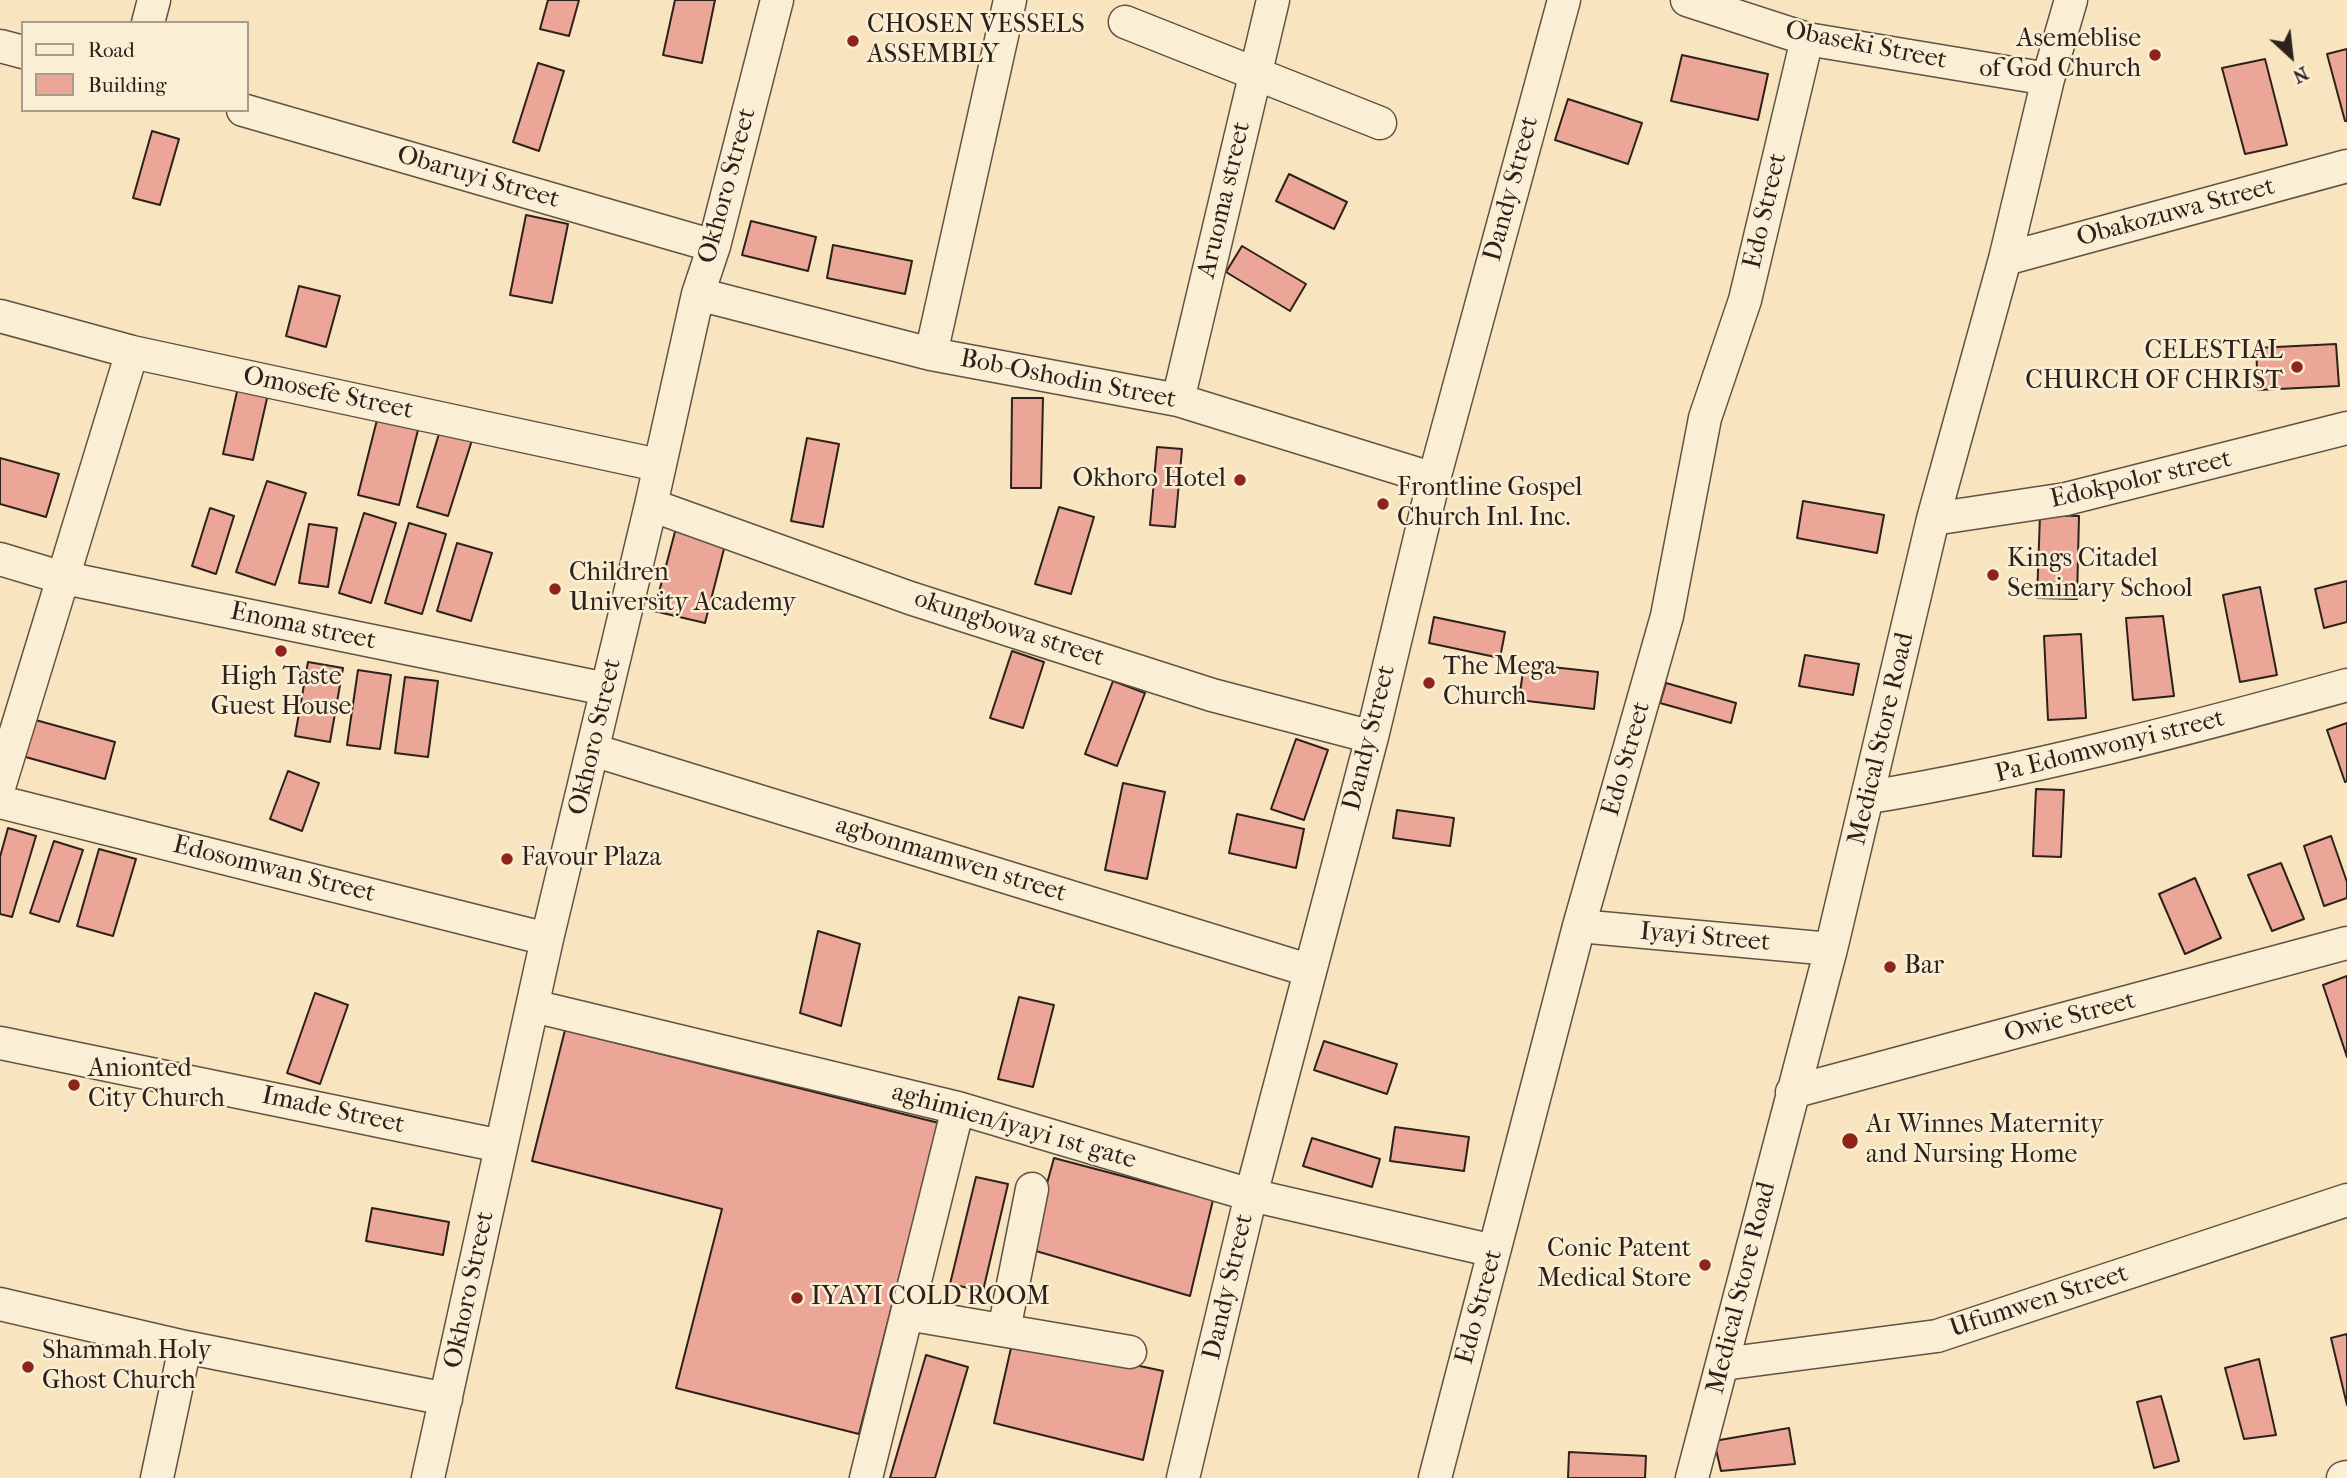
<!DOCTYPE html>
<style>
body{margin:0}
#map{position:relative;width:2347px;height:1478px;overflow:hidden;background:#f8e5bf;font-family:"IM FELL French Canon",serif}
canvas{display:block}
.legend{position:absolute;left:21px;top:21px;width:228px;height:91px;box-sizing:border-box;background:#faeed5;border:2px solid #a89c8b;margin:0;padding:9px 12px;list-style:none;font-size:21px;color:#2d211b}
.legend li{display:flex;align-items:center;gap:14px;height:35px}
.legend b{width:35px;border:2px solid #a89c8b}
.north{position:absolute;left:2256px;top:21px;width:70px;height:70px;-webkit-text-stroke:5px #faeed5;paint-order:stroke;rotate:153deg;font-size:19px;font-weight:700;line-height:28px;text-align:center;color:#2d211b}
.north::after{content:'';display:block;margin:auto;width:24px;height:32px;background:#2d211b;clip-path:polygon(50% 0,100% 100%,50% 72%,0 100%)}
</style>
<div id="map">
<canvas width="2347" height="1478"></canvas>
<ul class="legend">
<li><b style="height:9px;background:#faeed5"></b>Road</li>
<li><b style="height:19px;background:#eba698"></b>Building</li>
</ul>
<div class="north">N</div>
</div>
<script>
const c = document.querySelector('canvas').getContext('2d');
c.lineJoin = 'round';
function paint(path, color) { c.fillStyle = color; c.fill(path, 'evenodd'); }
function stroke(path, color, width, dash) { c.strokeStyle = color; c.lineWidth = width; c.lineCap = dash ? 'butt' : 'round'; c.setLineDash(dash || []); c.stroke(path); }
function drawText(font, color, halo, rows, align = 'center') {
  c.font = font + ' "IM FELL French Canon",serif'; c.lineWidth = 5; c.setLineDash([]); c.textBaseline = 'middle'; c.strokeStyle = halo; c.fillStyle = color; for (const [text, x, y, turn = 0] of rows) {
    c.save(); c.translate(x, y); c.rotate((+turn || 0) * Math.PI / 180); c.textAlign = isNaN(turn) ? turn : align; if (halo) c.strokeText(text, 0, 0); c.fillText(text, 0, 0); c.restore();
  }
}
const building = new Path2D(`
 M548,0H579L569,36L540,29Z
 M675,0H715L702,63L663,55Z
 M2347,49V121H2345L2327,54Z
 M1682,55L1768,74L1758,120L1671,101Z
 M2265,59L2287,145L2245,154L2222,68Z
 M538,63L564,71L539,151L513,142Z
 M1568,99L1642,123L1628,164L1555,140Z
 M152,131L179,139L160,205L133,198Z
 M1289,174L1347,202L1334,229L1276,201Z
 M526,215L568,224L552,303L510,295Z
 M751,221L816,237L808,271L742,255Z
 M833,245L912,261L905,294L827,278Z
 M1242,246L1306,284L1290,311L1226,272Z
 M299,286L340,296L326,347L286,336Z
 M2336,344L2339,386L2258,390L2256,348Z
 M238,387L268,394L253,460L223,454Z
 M1012,398H1043L1041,488H1011Z
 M378,416L419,426L399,505L358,495Z
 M441,427L473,437L448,516L417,507Z
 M807,438L839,444L823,527L791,521Z
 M1157,447L1182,449L1175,527L1150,525Z
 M0,458L59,474L46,517L0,504Z
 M267,481L306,493L275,585L236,572Z
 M1803,501L1884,515L1877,553L1797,538Z
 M1059,507L1094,517L1071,594L1035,584Z
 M210,508L234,516L216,574L192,566Z
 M364,513L396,523L371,603L339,593Z
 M2040,515L2079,516L2077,599L2037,598Z
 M409,523L446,534L422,614L385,603Z
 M309,524L337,528L328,587L299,583Z
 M676,528L726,541L705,623L654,611Z
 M457,543L492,553L471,621L437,611Z
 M2347,581V622L2324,628L2315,589Z
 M2260,587L2277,675L2240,682L2223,595Z
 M2163,616L2174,696L2133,700L2126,618Z
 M1434,617L1505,632L1500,658L1429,643Z
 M2081,634L2086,718L2048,720L2044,636Z
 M1012,651L1044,662L1023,728L990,718Z
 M1805,655L1859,664L1853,695L1799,686Z
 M308,662L343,668L330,742L295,736Z
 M1524,664L1598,672L1594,709L1519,700Z
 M358,670L391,675L380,749L347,745Z
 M405,677L438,681L428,757L395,753Z
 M1113,681L1145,693L1117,766L1085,754Z
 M1666,683L1736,703L1731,723L1660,703Z
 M32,719L115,742L105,779L22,756Z
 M2347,723V781L2345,782L2327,730Z
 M1296,739L1328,750L1304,820L1271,809Z
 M288,771L319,783L302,831L270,819Z
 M1123,783L1165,792L1147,879L1105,870Z
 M2036,789L2064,790L2061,857L2033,856Z
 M1397,810L1454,818L1450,846L1393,838Z
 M1237,814L1304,829L1296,868L1229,853Z
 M8,828L36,836L12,917L0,914V857Z
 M2331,836L2347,882V898L2324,906L2304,846Z
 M54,841L83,850L59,922L30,913Z
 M99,849L136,859L113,936L77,926Z
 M2281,863L2304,919L2272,931L2248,875Z
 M2195,878L2221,938L2185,954L2159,894Z
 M818,931L860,944L841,1026L800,1013Z
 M2347,976V1057L2323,985Z
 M315,993L348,1005L320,1084L287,1073Z
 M1019,997L1054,1005L1033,1087L998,1079Z
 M565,1030L939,1123L859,1434L676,1388L722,1209L532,1161Z
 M1324,1041L1397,1064L1387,1094L1314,1070Z
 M1395,1127L1469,1137L1464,1171L1390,1161Z
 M1312,1138L1380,1159L1372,1187L1303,1166Z
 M1054,1158L1213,1200L1190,1296L1029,1249Z
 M976,1177L1008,1184L983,1291L950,1284Z
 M372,1208L449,1222L443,1255L366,1241Z
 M2347,1334V1405L2331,1338Z
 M1013,1339L1163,1371L1143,1460L994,1423Z
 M926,1355L968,1367L935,1478H890Z
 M2259,1359L2276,1435L2244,1439L2225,1368Z
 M2161,1396L2179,1461L2154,1468L2137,1402Z
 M1789,1428L1795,1464L1721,1471L1714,1441Z
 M1569,1452L1646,1456L1645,1478H1568Z`);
const minor = new Path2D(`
 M1687,0L1807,39L2048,79
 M1125,22L1380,123
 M148,23L154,0
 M0,46L23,52
 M243,110L714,246
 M2005,259L2347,166
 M698,294L931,354L1178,400L1434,479
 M0,316L132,352L658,465
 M931,354L1010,0
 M1178,400L1273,0
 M651,505L910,598L1212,695L1372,737
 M1933,519L2066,499L2347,428
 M0,559L60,577L606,689
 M593,750L1308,970
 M0,784L132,352
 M1870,797C2031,770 2189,729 2347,685
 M0,802L547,939
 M1579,926L1831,949
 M533,1006L958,1108L1251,1195L1494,1251
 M0,1043L501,1146
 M1792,1092L2347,943
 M0,1304L185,1347L446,1399
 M907,1314L1130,1352
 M1004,1330L1032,1189
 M1723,1364L1937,1336L2347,1200
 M157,1478L185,1347
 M428,1478L547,939L651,505L698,294L714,246L777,0
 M866,1478L958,1108
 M1183,1478L1251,1195L1372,737L1434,479L1564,0
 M1435,1478L1579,926L1667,616L1705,418L1745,300L1807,39
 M1692,1478L1831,949L1933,519L2005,259L2048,79L2071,0
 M2343,1478L2347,1477`);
const markers = [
 [853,41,7,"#8f2418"],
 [2155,55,7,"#8f2418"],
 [2297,367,7,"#8f2418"],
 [1240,480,7,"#8f2418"],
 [1383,504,7,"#8f2418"],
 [1993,575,7,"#8f2418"],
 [555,589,7,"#8f2418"],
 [281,651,7,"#8f2418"],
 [1429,683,7,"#8f2418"],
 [507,859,7,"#8f2418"],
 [1890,967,7,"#8f2418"],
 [74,1085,7,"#8f2418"],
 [1850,1141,9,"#8f2418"],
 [1705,1265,7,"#8f2418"],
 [797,1298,7,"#8f2418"],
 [28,1367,7,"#8f2418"]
];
const poiNames = [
 ["CHOSEN VESSELS",867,26],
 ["ASSEMBLY",867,56],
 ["Asemeblise",2141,40,"right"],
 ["of God Church",2141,70,"right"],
 ["CELESTIAL",2283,352,"right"],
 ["CHURCH OF CHRIST",2283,382,"right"],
 ["Okhoro Hotel",1226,480,"right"],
 ["Frontline Gospel",1397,489],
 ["Church Inl. Inc.",1397,519],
 ["Kings Citadel",2007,560],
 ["Seminary School",2007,590],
 ["Children",569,574],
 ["University Academy",569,604],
 ["The Mega",1443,668],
 ["Church",1443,698],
 ["High Taste",281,678,"center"],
 ["Guest House",281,708,"center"],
 ["Favour Plaza",521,859],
 ["Bar",1904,967],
 ["Anionted",88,1070],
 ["City Church",88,1100],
 ["A1 Winnes Maternity",1866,1126],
 ["and Nursing Home",1866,1156],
 ["Conic Patent",1691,1250,"right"],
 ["Medical Store",1691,1280,"right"],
 ["IYAYI COLD ROOM",811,1298],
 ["Shammah Holy",42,1352],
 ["Ghost Church",42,1382]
];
const streetNames = [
 ["Obaseki Street",1866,46,11],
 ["Obaruyi Street",478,178,16],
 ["Okhoro Street",728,186,-75],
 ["Dandy Street",1512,189,-75],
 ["Aruoma street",1225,200,-77],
 ["Edo Street",1766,211,-77],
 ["Obakozuwa Street",2176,213,-15],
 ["Bob-Oshodin Street",1068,380,11],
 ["Omosefe Street",328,394,12],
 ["Edokpolor street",2141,480,-13],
 ["Enoma street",303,627,12],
 ["okungbowa street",1009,629,18],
 ["Okhoro Street",596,737,-77],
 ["Dandy Street",1370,738,-76],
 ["Medical Store Road",1882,739,-77],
 ["Pa Edomwonyi street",2110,747,-14],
 ["Edo Street",1627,759,-74],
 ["agbonmamwen street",951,860,17],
 ["Edosomwan Street",274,870,14],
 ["Iyayi Street",1705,938,5],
 ["Owie Street",2070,1018,-15],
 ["Imade Street",333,1111,12],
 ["aghimien/iyayi 1st gate",1014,1127,16],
 ["Dandy Street",1229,1287,-77],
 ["Medical Store Road",1742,1288,-76],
 ["Okhoro Street",470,1290,-78],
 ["Ufumwen Street",2039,1302,-18],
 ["Edo Street",1480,1307,-75]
];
paint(building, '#eba698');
stroke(building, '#2d211b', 2);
stroke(minor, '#605244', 35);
stroke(minor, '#faeed5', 32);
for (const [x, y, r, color] of markers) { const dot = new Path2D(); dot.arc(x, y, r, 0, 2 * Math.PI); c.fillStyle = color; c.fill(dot); stroke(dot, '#faeed5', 2.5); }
drawText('26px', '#2d211b', '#faeed5', poiNames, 'left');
drawText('26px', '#2d211b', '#faeed5', streetNames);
</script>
